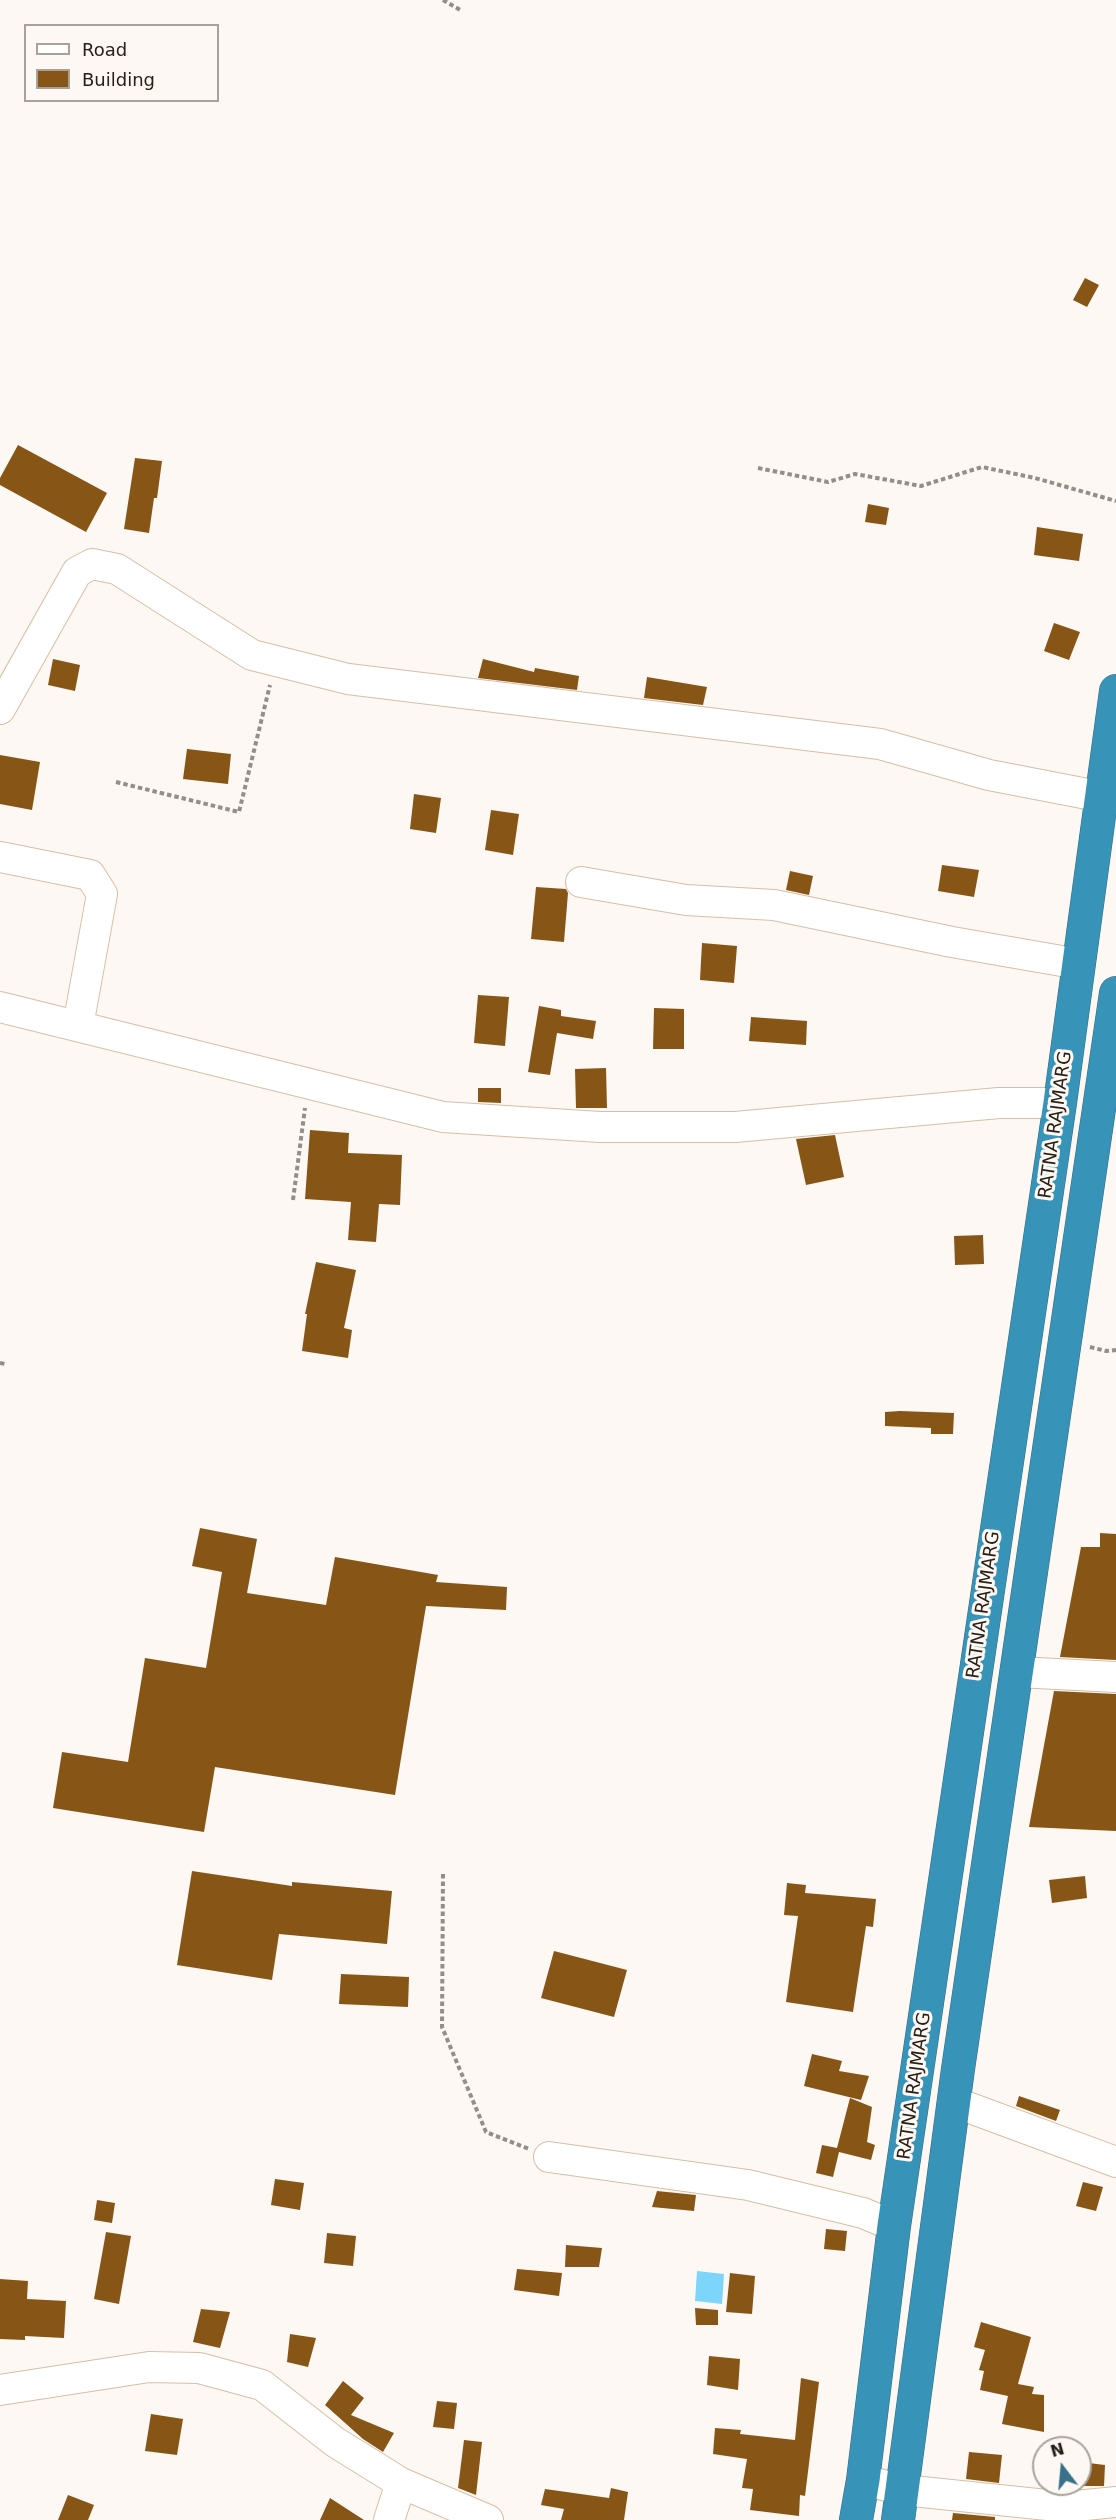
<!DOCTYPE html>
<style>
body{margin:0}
#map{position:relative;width:1116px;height:2520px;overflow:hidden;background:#fdf8f3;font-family:"DejaVu Sans",sans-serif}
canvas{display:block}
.legend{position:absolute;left:24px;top:24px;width:195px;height:78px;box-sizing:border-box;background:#fdf8f3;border:2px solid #a8a29b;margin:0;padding:8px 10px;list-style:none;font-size:18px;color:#292016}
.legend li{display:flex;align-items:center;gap:12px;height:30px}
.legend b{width:30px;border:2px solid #a8a29b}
.north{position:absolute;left:1032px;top:2436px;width:60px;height:60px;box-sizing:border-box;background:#fdf8f3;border:2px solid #a8a29b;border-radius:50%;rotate:344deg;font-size:16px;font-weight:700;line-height:24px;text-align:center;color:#292016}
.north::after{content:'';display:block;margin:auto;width:21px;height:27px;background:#37718a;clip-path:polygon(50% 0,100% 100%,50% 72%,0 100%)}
</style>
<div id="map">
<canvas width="1116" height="2520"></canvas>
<ul class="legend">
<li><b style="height:8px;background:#fff"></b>Road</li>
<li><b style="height:16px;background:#875515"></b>Building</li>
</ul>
<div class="north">N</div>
</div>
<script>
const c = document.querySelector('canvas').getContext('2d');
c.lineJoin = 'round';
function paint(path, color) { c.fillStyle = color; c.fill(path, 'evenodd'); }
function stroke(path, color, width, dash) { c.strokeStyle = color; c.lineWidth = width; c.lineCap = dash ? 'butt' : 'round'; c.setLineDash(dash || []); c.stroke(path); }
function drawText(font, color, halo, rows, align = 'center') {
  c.font = font + ' "DejaVu Sans",sans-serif'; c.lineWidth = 6; c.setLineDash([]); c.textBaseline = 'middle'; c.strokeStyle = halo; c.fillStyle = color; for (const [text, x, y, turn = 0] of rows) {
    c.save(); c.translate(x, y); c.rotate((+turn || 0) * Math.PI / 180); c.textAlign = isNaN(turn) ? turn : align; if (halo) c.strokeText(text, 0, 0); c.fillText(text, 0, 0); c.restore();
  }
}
const water = new Path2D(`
 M697,2271L724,2274L722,2304L695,2301Z`);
const building = new Path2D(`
 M1085,278L1099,285L1087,307L1073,300Z
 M18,445L107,493L86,532L0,485V478Z
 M135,458L162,461L157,498H154L149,533L124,529Z
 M868,504L889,508L886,525L865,522Z
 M1037,527L1083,534L1079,561L1034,555Z
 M1054,623L1080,632L1069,660L1044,651Z
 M53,659L80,665L75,691L48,685Z
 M483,659L534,672L535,668L579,676L577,690L478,678Z
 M647,677L707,687L703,705L644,698Z
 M187,749L231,754L228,784L183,779Z
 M0,755L40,762L32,810L0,804Z
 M414,794L441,798L436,833L410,829Z
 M491,810L519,814L513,855L485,850Z
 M942,865L979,870L974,897L938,891Z
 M790,871L813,876L809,895L786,890Z
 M536,887L566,889L568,893L564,942L531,939Z
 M702,943L737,946L734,983L700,980Z
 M478,995L509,997L505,1046L474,1043Z
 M539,1006L561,1010V1016L596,1021L593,1039L557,1033L550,1075L528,1072Z
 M654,1008L684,1009V1049H653Z
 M751,1017L807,1021L806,1045L749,1041Z
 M606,1068L607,1108H576L575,1069Z
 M478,1088H501V1103L478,1102Z
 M310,1130L349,1133L348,1153L402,1155L400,1205L379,1204L376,1242L348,1240L351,1202L305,1199Z
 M835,1135L844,1177L806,1185L796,1139Z
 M983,1235L984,1264L955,1265L954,1236Z
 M316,1262L356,1270L344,1328L352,1330L348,1358L302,1351L307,1314H305Z
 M900,1411L954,1413L953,1434H931V1428L885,1426V1412Z
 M200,1528L257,1539L247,1593L326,1605L335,1557L438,1575L436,1582L507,1587L506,1610L426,1606L395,1795L215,1767L204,1832L53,1808L62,1752L128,1762L145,1658L206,1668L222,1572L192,1566Z
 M1100,1533L1116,1534V1660L1060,1657L1081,1547H1100Z
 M1054,1691L1116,1694V1831L1029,1827Z
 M192,1871L292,1886V1882L392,1891L387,1944L279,1934L272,1980L177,1965Z
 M1085,1876L1087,1898L1052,1903L1049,1880Z
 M787,1883L806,1885L805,1893L876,1899L873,1927L866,1926L853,2012L786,2002L798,1916L784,1915Z
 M554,1951L627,1970L614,2017L541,1998Z
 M341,1974L409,1977L408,2007L339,2004Z
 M812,2054L842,2061L839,2071L869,2076L861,2100L804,2086Z
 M1019,2096L1060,2110L1056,2121L1016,2106Z
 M850,2098L872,2107L867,2142L875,2145L871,2160L839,2152L833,2177L816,2173L822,2145L837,2148Z
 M275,2179L304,2183L300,2210L271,2205Z
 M1083,2182L1103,2187L1096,2211L1076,2206Z
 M657,2191L696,2195L694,2211L652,2207Z
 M97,2200L115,2203L112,2223L94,2220Z
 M826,2229L847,2231L845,2251L824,2249Z
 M106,2232L131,2236L119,2304L94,2299Z
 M327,2233L356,2236L353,2266L324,2263Z
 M566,2245L602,2248L599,2267H565Z
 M517,2269L562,2273L559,2296L514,2290Z
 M730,2273L755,2276L752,2314L726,2312Z
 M0,2279L28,2281L27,2299L66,2301L64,2338L25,2336V2340L0,2339Z
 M695,2308L718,2310V2325H696Z
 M201,2309L230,2312L220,2348L193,2342Z
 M981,2322L1031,2337L1018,2384L1034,2387L1032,2394L1044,2395V2432L1002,2424L1008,2396L980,2390L984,2371L979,2370L985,2350L974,2347Z
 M290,2334L316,2338L308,2367L287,2362Z
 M709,2356L740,2359L738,2390L707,2385Z
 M801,2378L819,2382L805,2496L800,2495L799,2516L750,2510L753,2489L742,2488L747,2459L713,2454L715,2428L741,2430L740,2434L795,2440Z
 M343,2381L364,2398L351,2415L394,2433L383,2452L363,2439L325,2405Z
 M437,2401L457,2403L454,2429L433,2427Z
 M151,2414L183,2419L177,2455L145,2451Z
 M464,2440L482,2442L476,2495L458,2488Z
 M969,2452L1002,2455L999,2483L966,2479Z
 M1080,2462L1105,2465L1104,2486H1080Z
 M611,2488L628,2492L624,2520H561L564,2509L541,2505L545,2489L609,2498Z
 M68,2495L94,2505L88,2520H58Z
 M330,2498L364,2520H320Z
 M953,2513L995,2517V2520H952Z`);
const path = new Path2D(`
 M443,0L462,11
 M758,468L828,482L855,474L921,486L982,467L1035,478L1116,501
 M116,782L239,812L270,685
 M293,1200L305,1108
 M1090,1347L1106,1351L1116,1350
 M0,1363L5,1364
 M443,1874L442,2027L486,2132L529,2149`);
const minor = new Path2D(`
 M0,709L77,572L92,564L117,569L252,655L348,679L880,744L989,775L1103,797
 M0,857L90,875L102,894L78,1026
 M581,882L686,900L774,905L952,942L1079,964
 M0,1007L443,1117L600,1127H735L999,1103H1060
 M1017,1672L1116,1677
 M954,2102L1116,2162
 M549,2157L748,2185L863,2213L894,2226
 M0,2390L149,2367L199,2368L262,2385L335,2442L401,2483L488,2520
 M863,2480L903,2490L1066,2507L1116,2502
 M389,2520L401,2483`);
const highway = new Path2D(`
 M856,2520L863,2480L894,2226L1060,1103L1116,691
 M898,2520L958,2069L1116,993`);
const streetNames = [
 ["RATNA RAJMARG",1056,1125,-82],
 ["RATNA RAJMARG",984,1605,-82],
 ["RATNA RAJMARG",915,2086,-82]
];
paint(water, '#7ed5fc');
paint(building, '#875515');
stroke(minor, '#d7bea5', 32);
stroke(highway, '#326b7f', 34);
stroke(path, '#958e87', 4, [4.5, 3]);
stroke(minor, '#fff', 30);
stroke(highway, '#3793b8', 33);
drawText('18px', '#292016', '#fdf8f3', streetNames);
</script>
